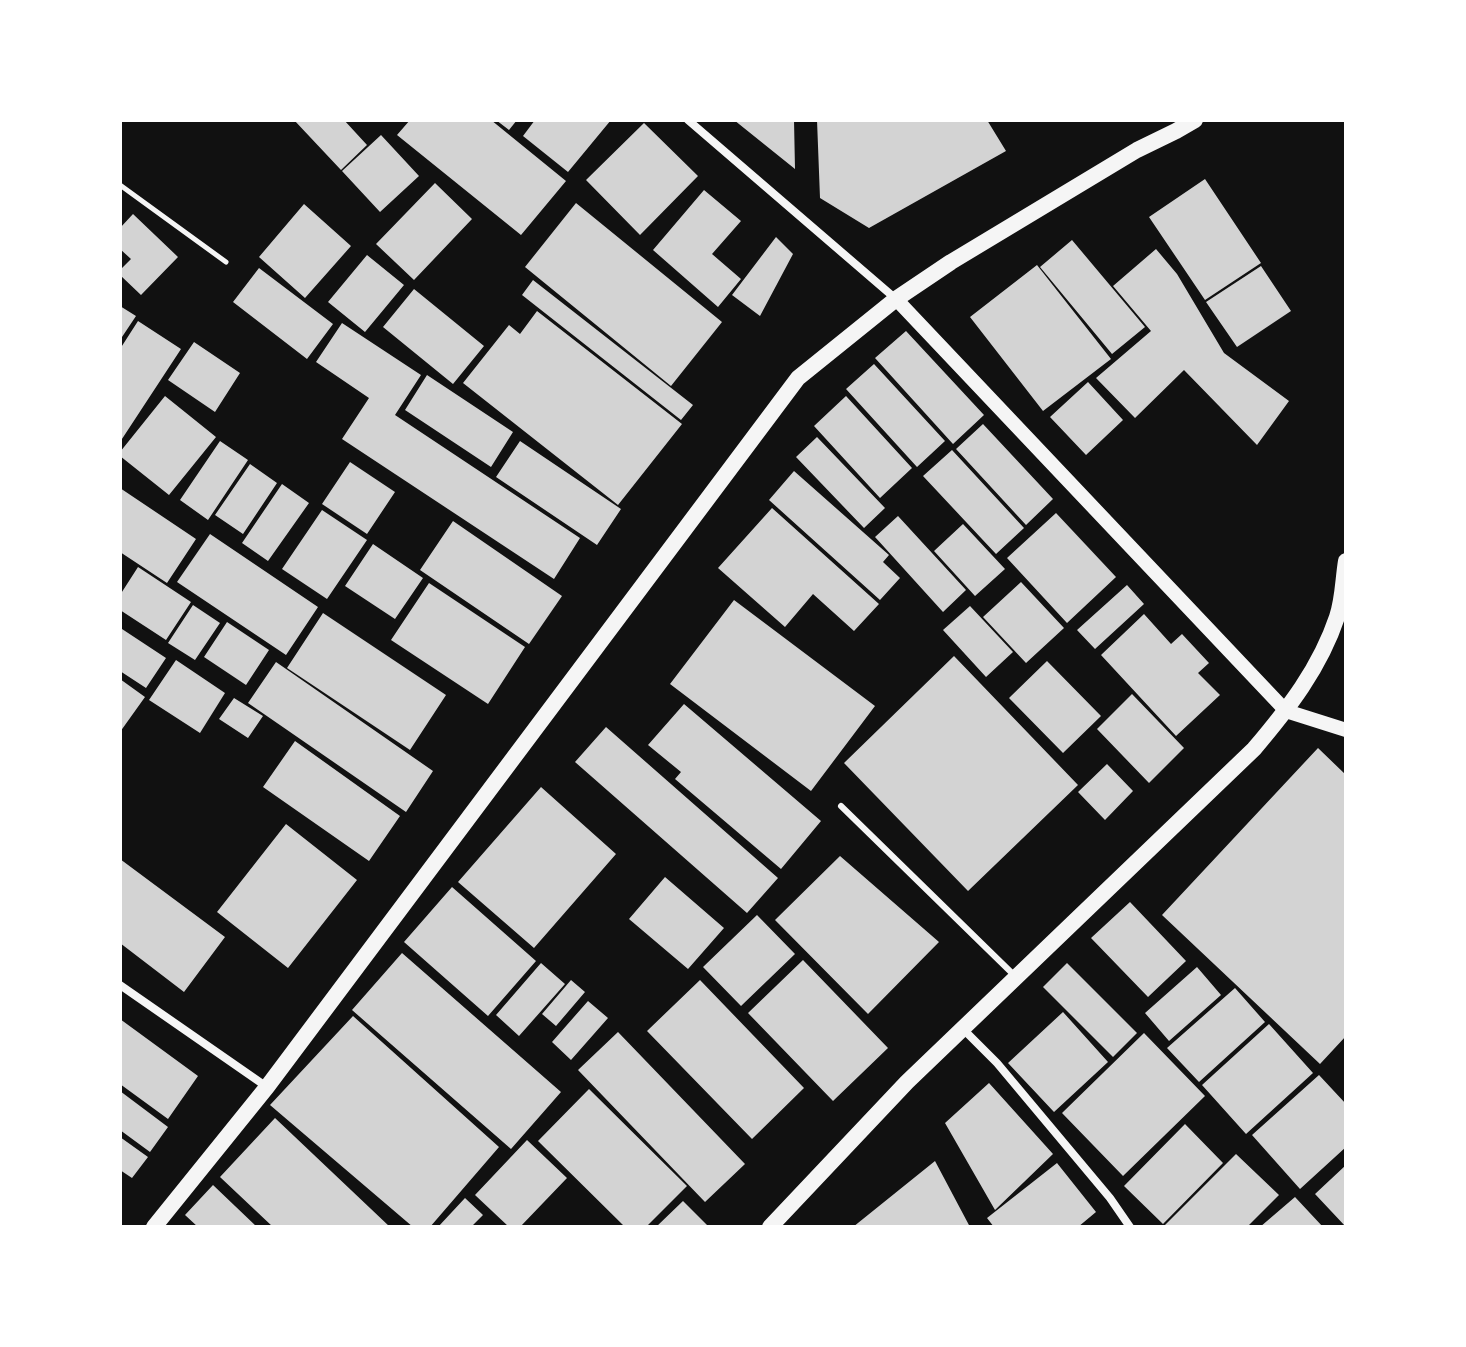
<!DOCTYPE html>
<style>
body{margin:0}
#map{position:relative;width:1466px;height:1347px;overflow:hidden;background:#111;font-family:"Exo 2",sans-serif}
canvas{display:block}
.frame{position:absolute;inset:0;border:122px solid #fff;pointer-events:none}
</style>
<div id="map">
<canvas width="1466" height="1347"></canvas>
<div class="frame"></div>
</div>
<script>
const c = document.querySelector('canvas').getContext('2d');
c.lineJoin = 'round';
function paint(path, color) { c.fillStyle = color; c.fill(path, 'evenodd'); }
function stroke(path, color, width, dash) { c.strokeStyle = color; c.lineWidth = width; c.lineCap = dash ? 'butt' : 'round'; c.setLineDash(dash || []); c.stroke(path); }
const building = new Path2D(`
 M294,120H344L367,145L341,170Z
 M410,120H491L566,181L521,235L397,135Z
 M496,120H517L509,130Z
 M535,120H611L568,172L523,136Z
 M734,120H794L795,169Z
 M817,120H987L1006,151L869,228L820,198Z
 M644,123L698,176L640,235L586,180Z
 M381,135L419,176L380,212L342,171Z
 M1205,179L1261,263L1205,300L1149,217Z
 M435,183L472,219L414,280L376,244Z
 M704,190L741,221L712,254L741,279L718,307L653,250Z
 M576,203L722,322L671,386L525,267Z
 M304,204L351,246L305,298L259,257Z
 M133,214L178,257L141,295L120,275V270L131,259L120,249V228Z
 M776,237L793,254L760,316L732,295Z
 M1072,240L1145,327L1112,354L1040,267Z
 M1156,249L1177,274L1224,353L1289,401L1257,445L1184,370L1135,418L1096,378L1151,331L1113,286Z
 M367,255L404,285L365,332L328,302Z
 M1037,265L1111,359L1043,411L970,317Z
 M1261,266L1291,311L1237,347L1206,302Z
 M259,268L333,324L307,359L233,302Z
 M533,280L693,405L681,420L522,295Z
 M414,289L484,346L453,384L383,327Z
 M120,306L136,316L120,340Z
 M537,311L682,424L618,505L463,383L509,325L520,334Z
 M138,321L181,349L120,442V349Z
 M342,323L421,375L395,415L580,538L554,579L342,439L369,398L316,362Z
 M906,331L984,415L953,444L875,358Z
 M194,342L240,373L215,412L168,380Z
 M874,364L945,441L917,467L846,389Z
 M427,375L513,432L491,467L405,410Z
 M1088,382L1123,420L1086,455L1050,417Z
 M165,396L216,437L169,495L120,456V452Z
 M846,396L912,468L880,498L814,426Z
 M983,424L1053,499L1026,525L956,449Z
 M817,437L885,508L864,528L796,457Z
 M220,441L248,460L208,520L180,500Z
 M520,441L621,509L597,545L496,477Z
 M952,450L1024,528L996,554L923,476Z
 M350,462L395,492L367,534L322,504Z
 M250,464L277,483L243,534L215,515Z
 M794,471L889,555L883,562L900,578L880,600L769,500Z
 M282,484L309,503L268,561L242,543Z
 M120,488L196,539L167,583L120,552Z
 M772,508L879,604L854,631L813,594L785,627L718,568Z
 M322,510L367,540L327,599L282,569Z
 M1056,513L1116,577L1067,623L1007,558Z
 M898,516L966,590L943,612L875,537Z
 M453,521L562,596L529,644L420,570Z
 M963,524L1005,569L975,596L934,551Z
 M210,534L318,607L286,655L177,582Z
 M373,544L423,578L395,619L345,586Z
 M138,567L191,602L166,640L120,610V595Z
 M1021,582L1064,628L1026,663L983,617Z
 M429,583L525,647L488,704L391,640Z
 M1127,585L1144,604L1095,649L1077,630Z
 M734,600L875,706L811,791L670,684Z
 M193,605L220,623L195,660L168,643Z
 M970,606L1013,652L986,677L943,630Z
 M323,613L446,695L410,750L287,668Z
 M1144,614L1171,644L1182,634L1209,663L1198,673L1220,695L1176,736L1101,655Z
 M227,622L269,650L246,685L204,657Z
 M122,629L166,658L146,688L120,671V632Z
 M954,656L1078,785L968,891L844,763Z
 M176,660L225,693L200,733L149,700Z
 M1047,661L1101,716L1063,753L1009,698Z
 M276,662L433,771L406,812L248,703Z
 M120,679L145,697L120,732Z
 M1132,694L1184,748L1149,783L1097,729Z
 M234,698L263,716L248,738L219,719Z
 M684,704L821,821L781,869L675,779L681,772L648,745Z
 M606,727L778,878L747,913L575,762Z
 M295,741L400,816L369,861L263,787Z
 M1318,748L1346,775V1036L1320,1064L1162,915Z
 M1107,764L1133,791L1105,820L1078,792Z
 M541,787L616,854L534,948L458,882Z
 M286,824L357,880L288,968L217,912Z
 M840,856L939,942L868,1014L775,920Z
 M120,859L225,937L184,992L120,943Z
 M665,877L724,928L688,969L629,919Z
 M452,887L536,961L488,1016L404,942Z
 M1130,902L1186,961L1148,997L1091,938Z
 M757,915L795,954L741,1006L703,967Z
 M402,953L561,1092L511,1149L352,1010Z
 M803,960L888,1048L833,1101L748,1013Z
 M541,963L565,984L519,1036L496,1015Z
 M1067,963L1137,1033L1113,1057L1043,987Z
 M1197,967L1221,995L1169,1041L1145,1013Z
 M571,980L585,992L556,1026L542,1014Z
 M700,980L804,1088L752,1139L647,1031Z
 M1235,988L1265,1022L1199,1082L1167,1048Z
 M588,1001L608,1018L571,1060L552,1042Z
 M1063,1012L1108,1062L1054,1112L1008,1063Z
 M353,1016L499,1147L430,1227H413L270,1105Z
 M120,1019L198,1076L168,1119L120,1084Z
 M1269,1024L1313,1073L1246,1134L1202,1085Z
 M618,1032L745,1164L705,1202L578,1070Z
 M1144,1033L1205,1096L1123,1176L1062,1113Z
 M1319,1075L1346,1104V1147L1300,1189L1252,1135Z
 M989,1083L1053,1154L995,1210L945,1123Z
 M589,1089L687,1186L646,1227H625L538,1141Z
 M120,1091L168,1127L150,1152L120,1130Z
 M275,1118L390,1227H273L220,1177Z
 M1185,1124L1223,1163L1163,1224L1124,1186Z
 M120,1137L148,1157L132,1178L120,1170Z
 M527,1140L567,1178L520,1227H509L475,1195Z
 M1236,1154L1279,1195L1247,1227H1163Z
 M935,1161L970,1227H853Z
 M1057,1163L1096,1212L1078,1227H994L987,1218Z
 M1346,1165V1227L1315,1194Z
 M213,1185L257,1227H198L185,1215Z
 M1295,1197L1323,1227H1260Z
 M465,1198L483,1215L471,1227H438Z
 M683,1201L709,1227H656Z`);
const path = new Path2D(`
 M120,185L226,262`);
const service = new Path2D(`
 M841,806L1016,977`);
const minor = new Path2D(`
 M688,120L896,299
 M120,985L267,1087
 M963,1029L997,1063L1110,1198L1130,1227`);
const tertiary = new Path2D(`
 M896,299L1286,711L1346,730`);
const secondary = new Path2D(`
 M154,1227L267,1087L798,378L896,299L951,262L1137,150L1176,131L1195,120
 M770,1227L907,1082L1254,749C1288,709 1320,668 1337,617C1343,600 1343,579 1346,561`);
paint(building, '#d3d3d3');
stroke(path, '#f5f5f5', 5);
stroke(service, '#f5f5f5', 6);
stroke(minor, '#f5f5f5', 8);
stroke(tertiary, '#f5f5f5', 14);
stroke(secondary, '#f5f5f5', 16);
</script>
